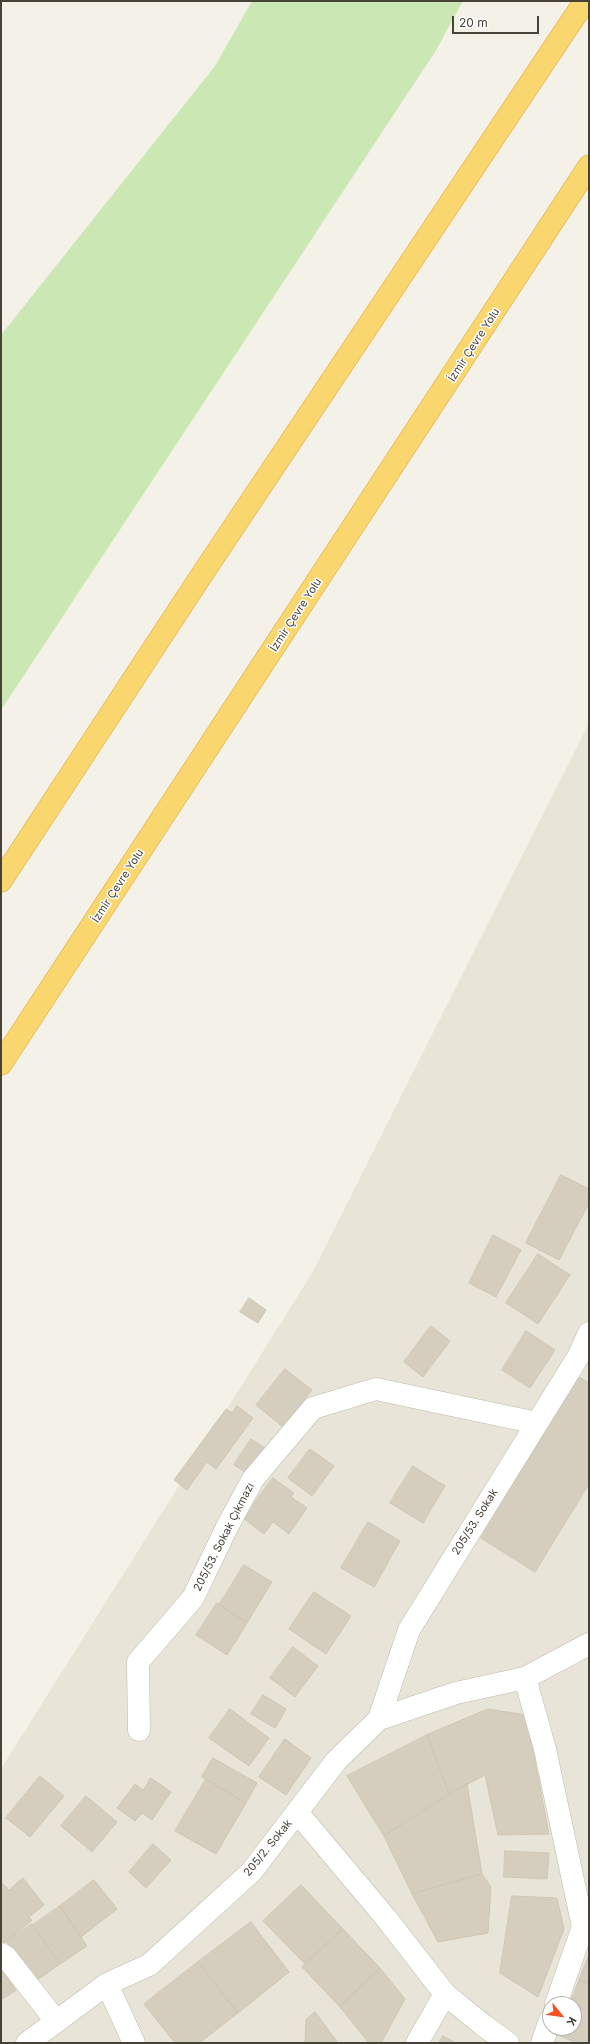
<!DOCTYPE html>
<meta charset="utf-8">
<style>
body{margin:0}
#map{position:relative;width:590px;height:2044px;overflow:hidden;background:#f4f1e9;font-family:Inter,sans-serif}
canvas{display:block}
.frame{position:absolute;inset:0;border:2px solid #474237;pointer-events:none}
.north{position:absolute;left:542px;top:1996px;width:40px;height:40px;box-sizing:border-box;background:#fff;border:1px solid #b5b3af;border-radius:50%;rotate:119deg;font-size:11px;font-weight:700;line-height:16px;text-align:center;color:#474237}
.north::after{content:'';display:block;margin:auto;width:14px;height:18px;background:#f45020;clip-path:polygon(50% 0,100% 100%,50% 72%,0 100%)}
.scale{position:absolute;left:452px;top:16px;width:87px;height:18px;box-sizing:border-box;border:2px solid #474237;border-top:0;padding-left:5px;font-size:12px;line-height:14px;white-space:nowrap;color:#474237;-webkit-text-stroke:3px #fff;paint-order:stroke}
</style>
<div id="map">
<canvas width="590" height="2044"></canvas>
<div class="frame"></div>
<div class="north">K</div>
<div class="scale">20 m</div>
</div>
<script>
const c = document.querySelector('canvas').getContext('2d');
c.lineJoin = 'round';
function paint(path, color) { c.fillStyle = color; c.fill(path, 'evenodd'); }
function stroke(path, color, width, dash) { c.strokeStyle = color; c.lineWidth = width; c.lineCap = dash ? 'butt' : 'round'; c.setLineDash(dash || []); c.stroke(path); }
function drawText(font, color, halo, rows, align = 'center') {
  c.font = font + ' Inter,sans-serif'; c.lineWidth = 3; c.setLineDash([]); c.textBaseline = 'middle'; c.strokeStyle = halo; c.fillStyle = color; for (const [text, x, y, turn = 0] of rows) {
    c.save(); c.translate(x, y); c.rotate((+turn || 0) * Math.PI / 180); c.textAlign = isNaN(turn) ? turn : align; if (halo) c.strokeText(text, 0, 0); c.fillText(text, 0, 0); c.restore();
  }
}
const residential = new Path2D(`
 M589,723V2043H1V1769L311,1275ZM550,2004H574V2028H550Z`);
const green = new Path2D(`
 M252,1H463L435,52L1,710V335L215,66Z`);
const building = new Path2D(`
 M561,1175L589,1189V1203L559,1260L526,1243Z
 M493,1235L521,1250L496,1297L469,1283Z
 M538,1254L570,1275L538,1324L506,1303Z
 M249,1298L266,1310L258,1323L240,1312Z
 M431,1326L450,1341L423,1377L404,1362Z
 M526,1331L555,1350L530,1388L502,1370Z
 M285,1369L312,1390L283,1427L256,1405Z
 M579,1377L589,1383V1484L535,1572L481,1538Z
 M237,1406L253,1418L216,1469L207,1462L187,1490L174,1480L226,1409L232,1413Z
 M251,1439L265,1448L248,1474L234,1465Z
 M310,1449L334,1466L312,1496L288,1478Z
 M413,1466L445,1486L423,1523L390,1503Z
 M273,1478L294,1493L291,1497L307,1508L289,1534L273,1522L264,1534L243,1518Z
 M368,1522L400,1541L374,1587L341,1568Z
 M244,1565L272,1582L247,1623L219,1605Z
 M314,1592L351,1616L326,1654L289,1629Z
 M217,1603L247,1623L227,1655L196,1635Z
 M293,1647L318,1666L295,1697L270,1678Z
 M263,1695L286,1709L275,1728L251,1714Z
 M230,1709L269,1738L249,1766L209,1738Z
 M488,1709L526,1715L549,1834L498,1835L485,1775L449,1794L427,1735Z
 M427,1735L449,1794L384,1836L347,1776Z
 M285,1739L311,1758L286,1795L259,1777Z
 M213,1758L257,1783L246,1803L202,1777Z
 M40,1776L64,1796L30,1837L6,1818Z
 M151,1778L171,1792L152,1820L142,1813L135,1821L117,1808L135,1784L143,1790Z
 M206,1779L246,1803L216,1854L175,1831Z
 M467,1784L482,1874L412,1894L384,1836Z
 M86,1796L117,1822L92,1852L61,1826Z
 M153,1844L171,1860L146,1888L129,1872Z
 M505,1851L549,1853L547,1879L504,1877Z
 M482,1874L491,1887L488,1933L438,1942L412,1894Z
 M23,1878L44,1905L29,1917L32,1920L4,1943L1,1940V1882L9,1890Z
 M94,1880L117,1909L81,1937L60,1906Z
 M301,1885L343,1929L305,1964L263,1921Z
 M512,1896L557,1898L564,1929L538,1997L500,1973Z
 M60,1906L87,1946L60,1964L33,1925Z
 M251,1922L289,1972L238,2013L198,1962Z
 M32,1924L60,1964L33,1983L6,1941Z
 M343,1929L380,1968L340,2007L302,1967Z
 M589,1955V1982L579,1981Z
 M198,1962L238,2013L199,2043H175L144,2004Z
 M380,1968L405,1999L381,2043H369L340,2007Z
 M1,1969L16,1990L1,2000Z
 M579,1981L589,1982V2043H577L558,2035L560,2028H574V2004H570Z
 M315,2012L338,2043H305L306,2020Z
 M443,2036L456,2043H439Z`);
const minor = new Path2D(`
 M525,1678L545,1749L583,1927L556,2004
 M379,1719L409,1630L578,1357L589,1333
 M139,1730L138,1662L193,1598L227,1527L253,1479L313,1408L376,1389L537,1423
 M297,1812L386,1918L445,1994L483,2025L508,2043
 M1,1954L6,1957L56,2021
 M107,1984L134,2043
 M27,2043L107,1984L149,1965L252,1871L336,1761L379,1719L456,1693L525,1678L589,1644
 M417,2043L445,1994
 M542,2043L550,2020`);
const motorway = new Path2D(`
 M1,881L201,576L585,1
 M1,1064L589,166`);
const streetNames = [
 ["İzmir Çevre Yolu",474,345,-57],
 ["İzmir Çevre Yolu",296,615,-57],
 ["İzmir Çevre Yolu",118,886,-57],
 ["205/53. Sokak",475,1522,-58],
 ["205/53. Sokak Çıkmazı",224,1537,-63],
 ["205/2. Sokak",268,1848,-51]
];
paint(residential, '#e8e4d7');
paint(green, '#cbe7b3');
paint(building, '#d5cebe');
stroke(building, '#d0c7b2', 1);
stroke(minor, '#bfbaac', 23);
stroke(motorway, '#daac3d', 23);
stroke(minor, '#fff', 22);
stroke(motorway, '#fad66e', 22);
drawText('11px', '#474237', '#fff', streetNames);
</script>
